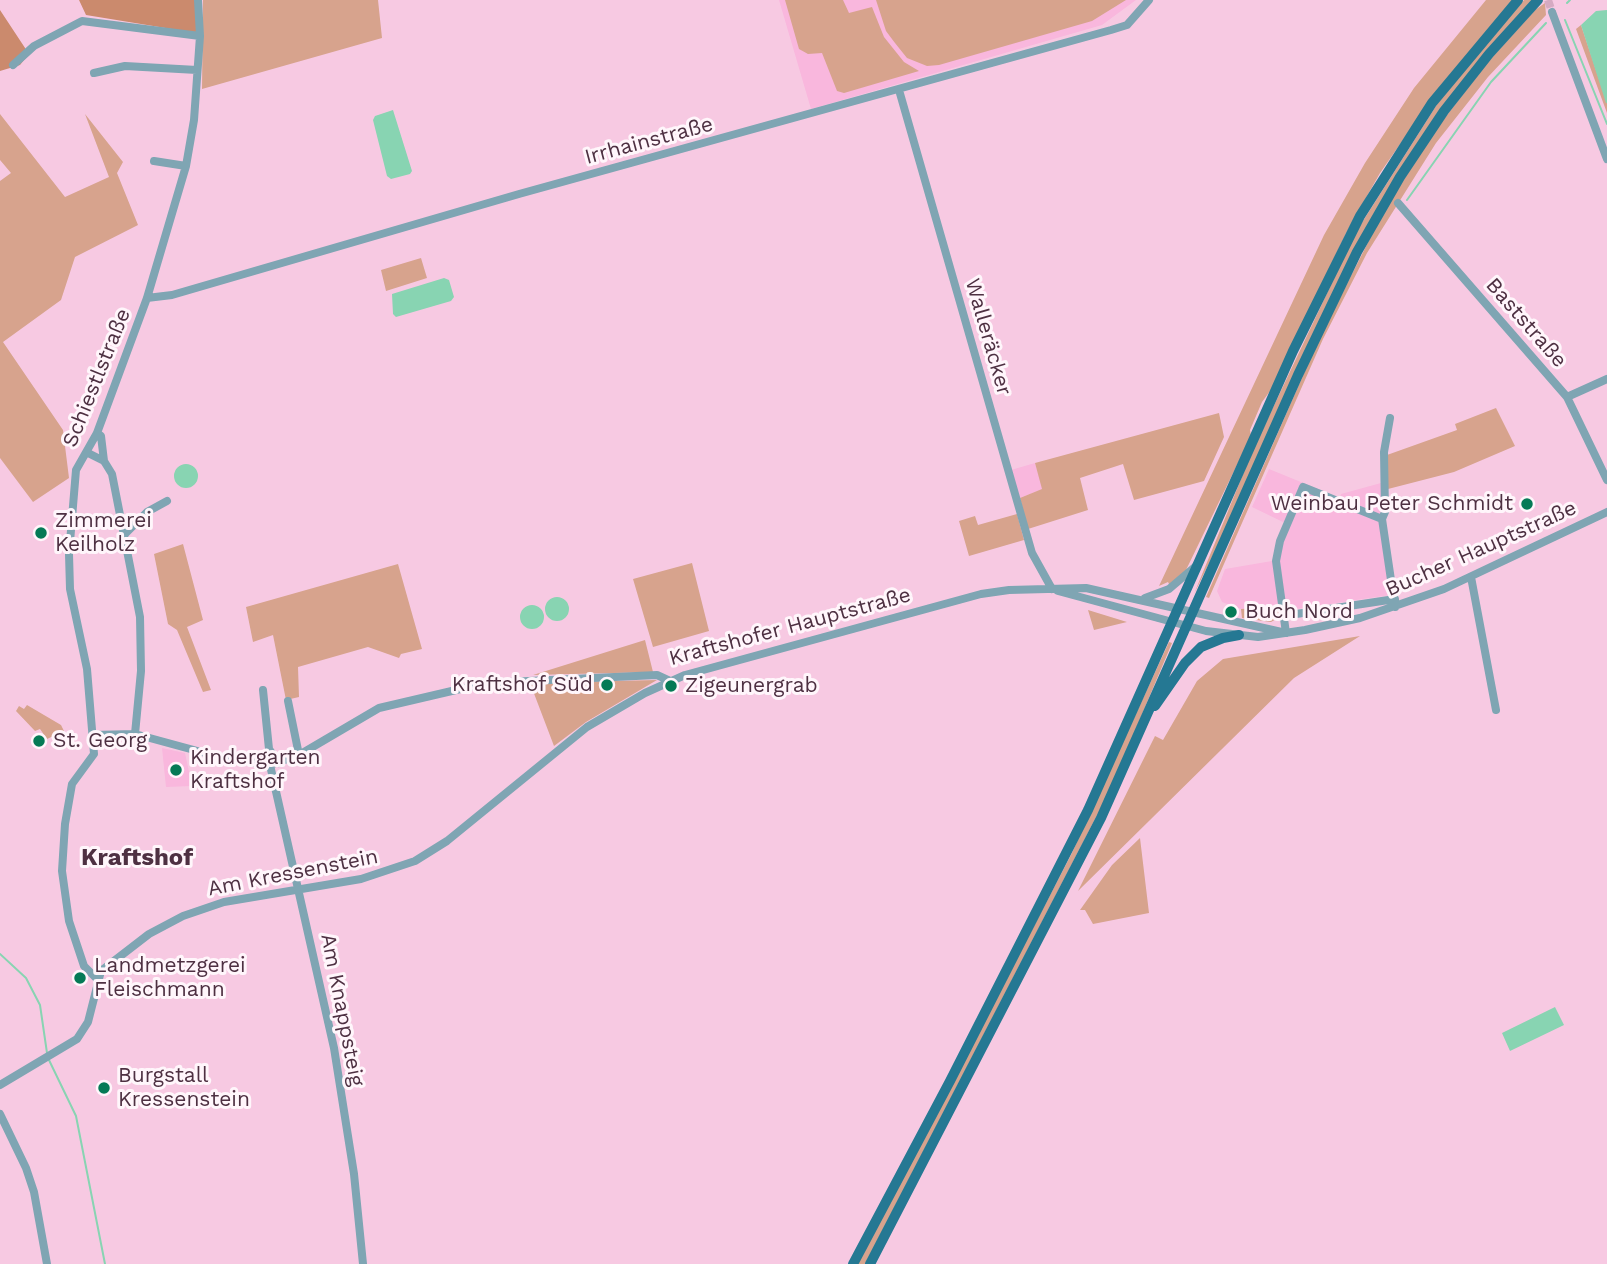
<!DOCTYPE html>
<meta charset="utf-8">
<style>
body{margin:0}
canvas{display:block;background:#f7c9e2}
</style>
<canvas width="1607" height="1264"></canvas>
<script>
const ctx = document.querySelector('canvas').getContext('2d');
ctx.lineJoin = 'round';
function fillPath(path, color) {
  ctx.fillStyle = color;
  ctx.fill(path, 'evenodd');
}
function toPath(rows) {
  const path = new Path2D();
  for (const r of rows) {
    if (r.length === 3) {
      path.moveTo(r[0] + r[2], r[1]);
      path.arc(r[0], r[1], r[2], 0, 2 * Math.PI);
      continue;
    }
    path.moveTo(r[0], r[1]);
    for (let i = 2; i < r.length; i += 2) path.lineTo(r[i], r[i + 1]);
  }
  return path;
}
function stroke(path, color, width, dash) {
  ctx.strokeStyle = color;
  ctx.lineWidth = width;
  ctx.lineCap = dash ? 'butt' : 'round';
  ctx.setLineDash(dash || []);
  ctx.stroke(path);
}
function drawText(font, color, halo, rows, align = 'center') {
  ctx.font = font + ' "Work Sans",sans-serif';
  ctx.lineWidth = 6;
  ctx.setLineDash([]);
  ctx.textBaseline = 'middle';
  ctx.strokeStyle = halo;
  ctx.fillStyle = color;
  for (const [text, x, y, turn = 0] of rows) {
    ctx.save();
    ctx.translate(x, y);
    ctx.rotate((+turn || 0) * Math.PI / 180);
    ctx.textAlign = isNaN(turn) ? turn : align;
    if (halo) ctx.strokeText(text, 0, 0);
    ctx.fillText(text, 0, 0);
    ctx.restore();
  }
}
fillPath(toPath([
 [779,0,1136,0,1102,25,811,109],
 [1035,463,1043,489,1020,498,1011,470],
 [1269,469,1340,498,1341,494,1381,483,1390,595,1289,610,1241,609,1222,602,1217,591,1225,569,1272,561,1285,523,1252,507],
 [162,748,185,753,192,786,166,787]
]), '#f9b7dd');
fillPath(toPath([
 [203,0,378,0,382,38,202,89],
 [785,0,843,0,849,13,872,7,884,37,904,62,919,71,844,93,837,91,822,53,808,54,799,49],
 [876,0,1126,0,1092,21,939,65,927,66,907,58,895,43,886,31],
 [1486,0,1513,0,1439,88,1380,173,1346,233,1273,387,1262,402,1250,430,1251,436,1186,570,1170,586,1168,582,1159,586,1324,235,1365,163,1414,88],
 [1524,0,1533,0,1401,168,1194,594,1253,450,1356,232,1443,95],
 [1545,3,1546,15,1488,77,1436,143,1367,253,1323,339,1209,598,1206,597,1319,339,1385,209,1434,132,1487,63,1535,10],
 [1581,25,1607,103,1607,113,1576,29],
 [85,114,123,162,117,173,138,225,75,257,61,300,3,342,63,430,69,478,33,502,0,458,0,181,11,173,0,160,0,114,65,197,109,177],
 [421,258,427,278,386,291,381,270],
 [1496,408,1515,446,1454,472,1388,489,1387,455,1457,430,1455,424],
 [1219,413,1224,437,1204,481,1134,500,1123,464,1080,478,1088,510,1028,529,1020,498,1042,489,1035,463],
 [1017,514,1024,540,969,556,959,521,975,516,978,525],
 [183,544,203,620,187,627,211,690,203,692,177,630,168,624,154,554],
 [692,563,709,631,653,647,633,579],
 [398,564,422,649,401,654,399,658,368,647,298,667,299,697,286,700,273,635,253,642,246,607],
 [1279,607,1278,618,1271,622,1242,618,1241,609],
 [1088,610,1127,622,1094,630],
 [1360,636,1294,678,1078,891,1155,736,1163,740,1197,681,1223,659],
 [645,640,653,672,533,675],
 [1169,642,1172,643,1110,790,865,1264,858,1264,1071,855],
 [657,680,586,722,554,746,530,683],
 [27,705,61,725,64,731,47,739,40,729,35,731,16,711,19,706,24,709],
 [1140,838,1149,913,1093,924,1085,910,1080,910,1112,865]
]), '#d7a38d');
fillPath(toPath([
 [79,0,196,0,196,33,86,15],
 [0,10,29,54,20,65,0,71]
]), '#cb8a6d');
fillPath(toPath([
 [1607,10,1607,103,1606,103,1581,25,1596,11],
 [393,110,412,171,410,174,391,179,387,176,373,120,375,116],
 [444,278,449,280,454,297,451,301,396,317,393,314,392,294],
 [186,476,12],
 [557,609,12],
 [532,617,12],
 [1555,1007,1564,1025,1510,1051,1502,1033]
]), '#88d4b2');
stroke(toPath([
 [1567,3,1570,0],
 [1565,20,1607,124],
 [1407,200,1491,82,1546,23],
 [0,954,26,978,40,1005,47,1053],
 [48,1058,76,1116,105,1264]
]), '#88d4b2', 2);
stroke(toPath([
 [1548,0,1552,12]
]), '#d5aac2', 8, [8, 4]);
stroke(toPath([
 [1552,12,1607,159],
 [13,65,34,46,82,21,200,36],
 [94,73,125,66,197,70],
 [899,90,1032,553,1052,589],
 [154,161,186,166],
 [1398,203,1567,397,1607,480],
 [147,298,172,295,519,194,1111,30,1127,25,1149,0],
 [1567,397,1607,379],
 [1390,418,1384,452,1385,512,1382,519,1395,607],
 [97,433,101,436,104,461],
 [88,453,104,461,112,474,140,617,141,671,135,734],
 [123,536,147,512,167,501],
 [1471,577,1496,710],
 [1058,591,1206,631,1258,637,1305,630,1360,618,1444,589,1607,512],
 [1145,598,1169,589,1196,566],
 [1283,616,1395,599],
 [1286,633,1276,561,1280,541,1303,487,1382,519],
 [263,690,269,749,279,763],
 [288,701,299,755],
 [92,735,135,734,216,756,270,765,299,755,379,708,486,683,657,675,670,681],
 [270,765,334,1048,354,1174,363,1264],
 [97,979,84,966,69,921,62,871,65,824,72,784,94,754,87,669,70,589,69,554,76,470,97,433,147,298,186,166,194,120,200,36,198,0],
 [0,1085,77,1039,88,1022,101,971,149,934,183,916,224,902,361,879,415,861,447,841,587,727,645,693,685,675,981,594,1009,590,1086,588,1286,633],
 [0,1114,26,1168,34,1192,47,1264]
]), '#7fa5b3', 8);
stroke(toPath([
 [1155,706,1185,663,1201,647,1223,638,1239,635],
 [853,1264,950,1081,1088,810,1293,351,1360,216,1432,103,1518,0],
 [870,1264,1101,818,1298,375,1357,252,1400,177,1444,111,1489,54,1538,0]
]), '#257893', 10);
for (const [x, y, r, color] of [
 [1527,504,7,"#057a56"],
 [41,533,7,"#057a56"],
 [1231,612,7,"#057a56"],
 [607,685,7,"#057a56"],
 [671,686,7,"#057a56"],
 [39,741,7,"#057a56"],
 [176,770,7,"#057a56"],
 [80,978,7,"#057a56"],
 [104,1088,7,"#057a56"]
]) {
  const dot = new Path2D();
  dot.arc(x, y, r, 0, 2 * Math.PI);
  ctx.fillStyle = color;
  ctx.fill(dot);
  stroke(dot, '#fff6fb', 2.5);
}
drawText('21px', '#4e3042', '#fff6fb', [
 ["Irrhainstraße",649,141,-15],
 ["Baststraße",1526,323,49],
 ["Walleräcker",988,337,74],
 ["Schiestlstraße",97,378,-68],
 ["Bucher Hauptstraße",1481,549,-24],
 ["Kraftshofer Hauptstraße",790,627,-15],
 ["Am Kressenstein",293,873,-11],
 ["Am Knappsteig",342,1010,79]
]);
drawText('21px', '#4e3042', '#fff6fb', [
 ["Weinbau Peter Schmidt",1513,504,"right"],
 ["Zimmerei",55,521],
 ["Keilholz",55,545],
 ["Buch Nord",1245,612],
 ["Kraftshof Süd",593,685,"right"],
 ["Zigeunergrab",685,686],
 ["St. Georg",53,741],
 ["Kindergarten",190,758],
 ["Kraftshof",190,782],
 ["Landmetzgerei",94,966],
 ["Fleischmann",94,990],
 ["Burgstall",118,1076],
 ["Kressenstein",118,1100]
], 'left');
drawText('bold 24px', '#4e3042', '#fff6fb', [
 ["Kraftshof",137,858]
]);
</script>
